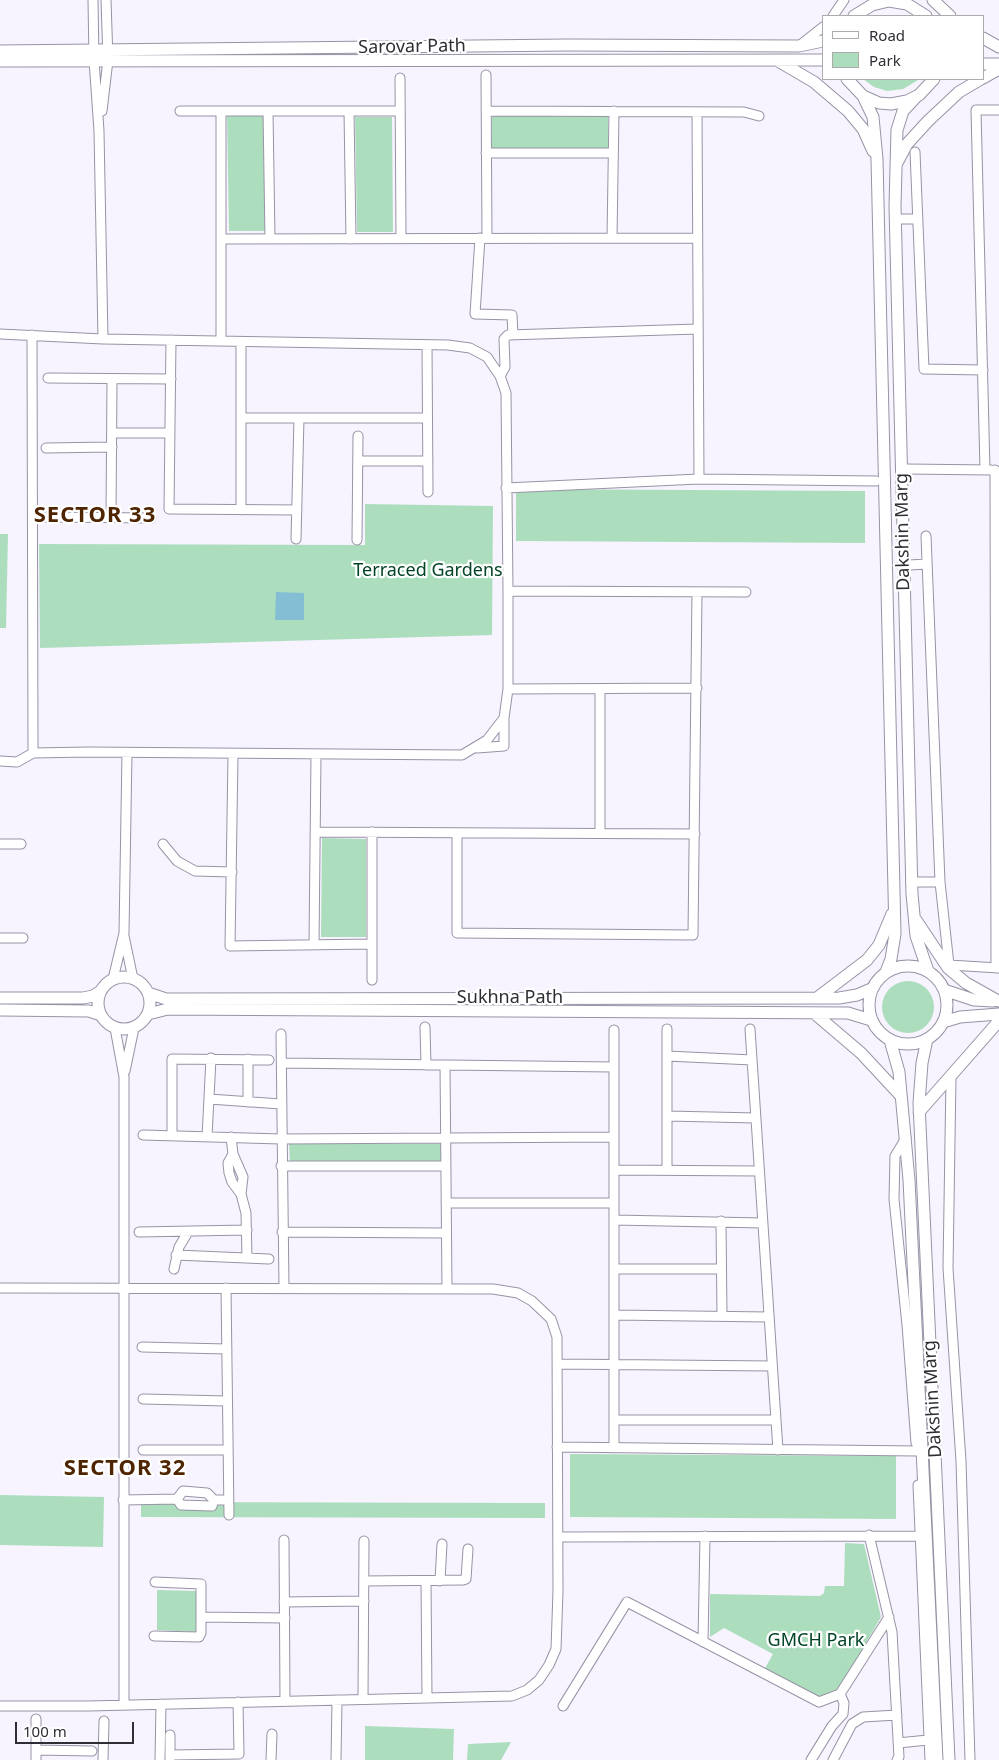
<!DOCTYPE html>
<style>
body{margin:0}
#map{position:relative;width:999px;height:1760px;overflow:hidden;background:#f7f3ff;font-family:"Noto Sans",sans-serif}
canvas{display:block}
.legend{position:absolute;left:822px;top:15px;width:162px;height:65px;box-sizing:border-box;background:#fff;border:1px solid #acabae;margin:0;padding:6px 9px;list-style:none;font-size:15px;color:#302e35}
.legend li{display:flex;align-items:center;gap:10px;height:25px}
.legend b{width:25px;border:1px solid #acabae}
.scale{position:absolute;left:15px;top:1722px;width:119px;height:22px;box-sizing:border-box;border:2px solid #302e35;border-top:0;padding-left:6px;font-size:15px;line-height:18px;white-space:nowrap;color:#302e35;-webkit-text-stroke:4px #fff;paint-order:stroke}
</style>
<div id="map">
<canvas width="999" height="1760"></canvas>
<ul class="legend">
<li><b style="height:6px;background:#fff"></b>Road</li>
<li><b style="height:14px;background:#acdebe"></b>Park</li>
</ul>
<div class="scale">100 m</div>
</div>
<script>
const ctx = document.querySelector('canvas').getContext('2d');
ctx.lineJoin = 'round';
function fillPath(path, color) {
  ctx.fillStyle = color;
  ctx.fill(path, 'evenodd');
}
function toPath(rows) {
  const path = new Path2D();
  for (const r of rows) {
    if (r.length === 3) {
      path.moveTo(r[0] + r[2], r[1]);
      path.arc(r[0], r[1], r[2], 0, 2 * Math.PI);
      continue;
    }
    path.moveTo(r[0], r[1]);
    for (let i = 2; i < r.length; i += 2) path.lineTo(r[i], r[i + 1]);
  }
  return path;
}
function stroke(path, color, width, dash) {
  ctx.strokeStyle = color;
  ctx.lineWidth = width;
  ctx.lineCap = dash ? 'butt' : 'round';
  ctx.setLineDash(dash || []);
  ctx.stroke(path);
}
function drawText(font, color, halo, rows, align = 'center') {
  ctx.font = font + ' "Noto Sans",sans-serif';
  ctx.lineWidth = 4.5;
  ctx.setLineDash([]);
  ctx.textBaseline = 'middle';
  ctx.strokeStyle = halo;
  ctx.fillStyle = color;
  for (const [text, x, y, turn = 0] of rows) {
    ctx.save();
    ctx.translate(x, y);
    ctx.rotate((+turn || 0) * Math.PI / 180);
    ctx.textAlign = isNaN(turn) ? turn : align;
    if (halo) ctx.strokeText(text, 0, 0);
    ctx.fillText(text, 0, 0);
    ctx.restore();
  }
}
fillPath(toPath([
 [863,79,920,79,903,89,887,91,874,87],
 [492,115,608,115,608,149,492,149],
 [227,116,263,116,265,231,229,231],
 [355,117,392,117,393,232,357,232],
 [516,489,865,491,865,543,516,541],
 [365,504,493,506,492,635,40,648,39,544,365,545],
 [0,534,8,534,6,628,0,628],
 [322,838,366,839,366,937,321,937],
 [908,1007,26],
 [289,1144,441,1144,441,1162,290,1163],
 [570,1454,896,1456,896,1519,570,1517],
 [0,1495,104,1497,103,1547,0,1545],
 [141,1502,545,1503,545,1518,141,1517],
 [845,1543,864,1544,881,1617,838,1691,819,1699,764,1670,773,1654,724,1628,710,1637,710,1594,820,1596,824,1593,825,1586,844,1586],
 [157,1590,196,1591,196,1632,157,1630],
 [365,1726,454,1729,453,1760,365,1760],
 [511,1742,501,1760,467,1760,468,1744]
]), '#acdebe');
fillPath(toPath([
 [276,592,304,593,304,620,275,620]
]), '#83bed5');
const minor = toPath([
 [93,0,94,60,99,131,103,339],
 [833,16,844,0],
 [799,46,823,27],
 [486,75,487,238],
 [400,78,401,238],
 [102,111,108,60,106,0],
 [180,111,400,111],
 [268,111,270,239],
 [349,111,351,239],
 [486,111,744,112,759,116],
 [697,112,699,479],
 [915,152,924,369,983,370],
 [486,153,613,153],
 [895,219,918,219],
 [480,238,475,314,512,315,513,335],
 [612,238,614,111],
 [222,239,697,238],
 [0,334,103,339,448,345,470,348,487,357,500,376,506,393,508,591,508,689,504,718,487,740,462,755,88,752,33,753,17,762,0,761],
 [32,335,33,753],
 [171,340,169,509,297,510],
 [221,341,221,111],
 [427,345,428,492],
 [500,376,505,367,504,339,508,335,697,329],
 [48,378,171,379],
 [241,418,427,418],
 [112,433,170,433],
 [46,448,112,447],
 [358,461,428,461],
 [906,469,991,470],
 [985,470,976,110,999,110],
 [995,470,996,968],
 [506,488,699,479,876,481],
 [241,510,241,342],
 [45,517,151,518],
 [111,518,112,379],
 [926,536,940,882,949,965,999,968],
 [296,539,299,418],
 [357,540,358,436],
 [909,565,927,564],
 [508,591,746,592],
 [508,689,697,688],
 [600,689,600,833],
 [477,748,504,746,504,718],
 [233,755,230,946,372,944],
 [316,832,695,834],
 [372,832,372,980],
 [457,833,457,933,693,935,697,592],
 [0,844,21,844],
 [163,844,177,861,195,871,232,872],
 [911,882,940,882],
 [124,936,133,979],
 [0,938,23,938],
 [314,944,316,755],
 [113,979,124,933,127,753],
 [425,1027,426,1065],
 [115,1028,124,1077,124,1705],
 [667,1029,667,1170],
 [750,1029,778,1450],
 [281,1034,284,1288],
 [667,1056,752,1060],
 [282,1063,613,1067],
 [445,1065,447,1289],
 [125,1071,134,1028],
 [951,1077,948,1268,961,1461,970,1760],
 [209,1099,281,1104],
 [248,1102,248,1059],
 [668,1116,756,1118],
 [143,1135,281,1139,613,1137],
 [172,1136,172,1059,269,1060],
 [207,1137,211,1058],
 [231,1137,233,1154,243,1177,241,1194],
 [906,1138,895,1156,894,1199,907,1325,916,1443],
 [233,1154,228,1163,229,1173,232,1182,241,1194,246,1213,247,1258],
 [281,1166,444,1166],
 [614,1170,759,1171],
 [446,1203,613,1203],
 [614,1220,763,1223],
 [721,1221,722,1316],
 [139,1232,247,1230],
 [282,1232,446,1233],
 [176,1255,269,1259],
 [174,1269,179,1247,188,1232],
 [614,1269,721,1269],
 [0,1288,493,1289,518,1293,532,1301,551,1319,557,1337,558,1591,556,1649,549,1665,539,1680,527,1690,512,1696,88,1706,0,1706],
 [226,1288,229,1515],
 [614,1315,769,1317],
 [142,1347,227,1349],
 [557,1364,772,1366],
 [143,1399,227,1401],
 [614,1420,775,1420],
 [557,1447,917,1451],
 [614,1448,614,1030],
 [143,1450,227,1450],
 [918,1485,930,1760],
 [177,1499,181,1505,212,1506,214,1500],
 [123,1500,177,1499,183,1491,207,1493,214,1500,228,1500],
 [869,1535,892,1632,899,1757,897,1760],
 [558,1537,920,1536],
 [284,1540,285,1701],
 [364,1581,463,1580,466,1579,468,1549],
 [426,1581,427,1698],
 [440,1581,442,1544],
 [284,1602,364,1601],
 [201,1617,285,1618],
 [154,1636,199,1637,201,1633,201,1584,155,1582],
 [703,1642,705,1536],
 [363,1699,364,1541],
 [563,1706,627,1602,819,1702,840,1694,889,1617],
 [170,1735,170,1760],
 [898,1743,928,1740],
 [36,1750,92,1751],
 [170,1755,239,1754,238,1702],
 [36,1760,36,1719],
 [103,1760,104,1721],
 [160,1760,161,1704],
 [271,1760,272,1734],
 [336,1760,337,1700],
 [811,1760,832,1726,843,1714,844,1703,840,1694],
 [833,1760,852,1724,863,1717,897,1715]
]);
const major = toPath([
 [933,0,950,16],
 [854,16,872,5,889,1,907,4,926,16],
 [983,38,999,47],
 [0,51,568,45,799,46,823,41],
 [0,61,823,60],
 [778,61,814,82,848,111,863,129,873,151],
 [983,64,999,64],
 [983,78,999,69],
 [847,79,863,96,879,103,891,104,907,101,919,95,934,79],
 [863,96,873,117,877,159,895,934,891,959,886,972],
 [917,96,903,111,897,130,895,206,912,894,916,936,928,971],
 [897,163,907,144,928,121,959,92,981,79],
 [916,920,948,968,966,983,998,1001],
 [908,1005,39],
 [124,1003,26],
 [944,990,974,1000,993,1001],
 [148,993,166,999,839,998,857,995,871,989],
 [0,998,83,998,93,996,101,991],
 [817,998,867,960,879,945,892,914],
 [0,1010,89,1011,101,1015],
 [814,1013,861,1053,901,1096],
 [148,1014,168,1009,848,1013,871,1020],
 [943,1022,960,1017,999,1014],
 [927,1039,922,1063,919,1103,949,1760],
 [890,1040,899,1072,909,1180,937,1760],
 [919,1112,999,1021]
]);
stroke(minor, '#9893a5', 11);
stroke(major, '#9893a5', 13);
stroke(minor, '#fff', 9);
stroke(major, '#fff', 11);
drawText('18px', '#302e35', '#fff', [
 ["Sarovar Path",412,47,-1],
 ["Dakshin Marg",903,532,-91],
 ["Sukhna Path",510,998],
 ["Dakshin Marg",933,1399,-93]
]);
drawText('18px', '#034426', '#fff', [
 ["Terraced Gardens",428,571],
 ["GMCH Park",816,1641]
]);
ctx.letterSpacing = '1px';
drawText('bold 22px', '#4f2400', '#fff', [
 ["SECTOR 33",95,516],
 ["SECTOR 32",125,1469]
]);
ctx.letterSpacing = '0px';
</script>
